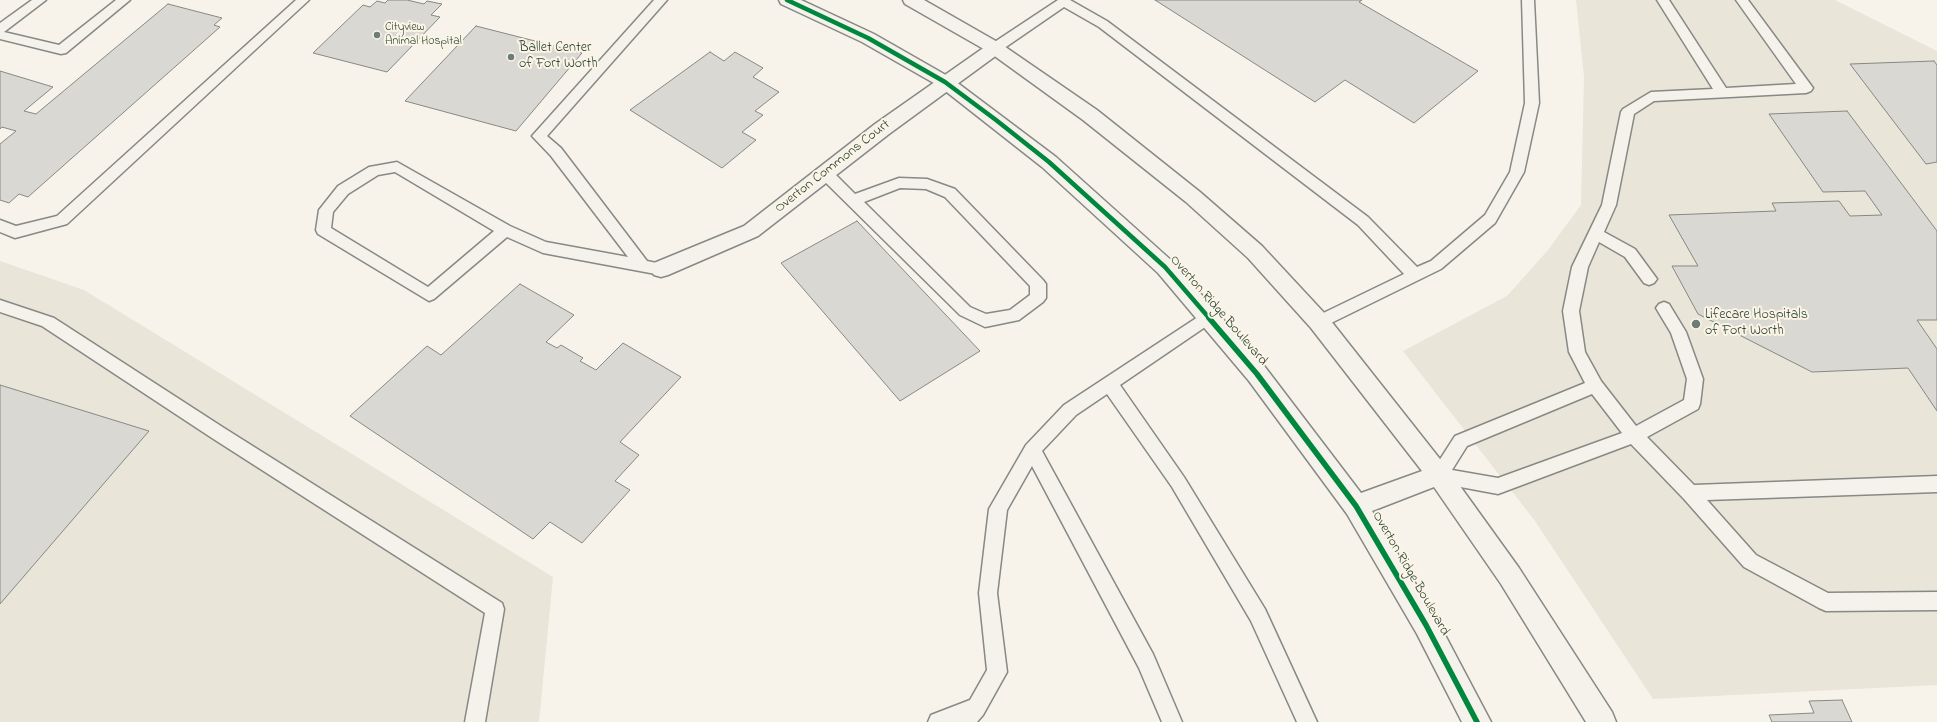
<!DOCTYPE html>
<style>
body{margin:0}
canvas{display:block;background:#f7f3ea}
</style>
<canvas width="1937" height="722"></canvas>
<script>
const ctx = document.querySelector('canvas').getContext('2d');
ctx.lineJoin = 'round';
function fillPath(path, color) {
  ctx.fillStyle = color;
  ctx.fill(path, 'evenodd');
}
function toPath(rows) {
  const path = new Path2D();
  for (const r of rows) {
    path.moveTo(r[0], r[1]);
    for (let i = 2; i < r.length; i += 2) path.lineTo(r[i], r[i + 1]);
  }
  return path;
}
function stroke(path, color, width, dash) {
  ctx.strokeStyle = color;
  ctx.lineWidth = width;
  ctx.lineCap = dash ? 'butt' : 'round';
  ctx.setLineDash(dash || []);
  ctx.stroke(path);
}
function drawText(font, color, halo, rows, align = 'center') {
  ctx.font = font + ' "Indie Flower",sans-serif';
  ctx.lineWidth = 4;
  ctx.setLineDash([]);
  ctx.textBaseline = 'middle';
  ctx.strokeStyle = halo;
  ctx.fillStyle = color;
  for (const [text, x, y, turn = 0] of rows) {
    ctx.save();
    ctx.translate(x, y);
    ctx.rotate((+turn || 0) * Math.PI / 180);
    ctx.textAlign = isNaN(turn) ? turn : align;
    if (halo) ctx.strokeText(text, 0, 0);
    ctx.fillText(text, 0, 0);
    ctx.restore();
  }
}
fillPath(toPath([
 [1576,0,1835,0,1937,51,1937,685,1653,699,1535,521,1403,351,1507,296,1548,250,1581,205,1584,77],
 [0,261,84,290,553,577,539,722,0,722]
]), '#e9e5d9');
const building = toPath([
 [388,0,407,0,424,4,427,1,442,4,431,15,440,17,387,72,313,53,363,5,370,7,377,1,385,3,388,0],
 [1155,0,1362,0,1359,2,1478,71,1414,123,1345,80,1315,102,1155,0],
 [168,4,222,18,214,25,220,27,28,197,19,194,9,203,0,200,0,144,16,131,2,127,0,129,0,71,53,87,24,111,36,114,168,4],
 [476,26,582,53,516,131,405,101,476,26],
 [710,52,724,61,735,52,763,68,753,77,779,92,755,111,763,115,742,132,756,140,722,168,630,110,710,52],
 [1934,61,1937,65,1937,162,1926,164,1850,64,1934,61],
 [1847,111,1937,231,1937,320,1917,320,1937,349,1937,411,1908,368,1812,372,1698,314,1672,266,1698,266,1669,215,1776,211,1772,203,1839,201,1850,216,1882,215,1865,191,1823,192,1769,114,1847,111],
 [857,221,980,351,900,401,781,263,857,221],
 [520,284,574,315,546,342,557,348,561,345,583,358,580,361,596,370,623,343,681,377,620,442,639,455,615,481,630,490,582,543,550,522,533,539,350,416,427,346,441,355,520,284],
 [0,385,149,431,0,604,0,385],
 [1842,700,1852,722,1772,722,1769,715,1814,713,1809,701,1842,700]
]);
fillPath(building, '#dad8d2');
stroke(building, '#868984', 1);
const lane = toPath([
 [32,0,46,0,4,32,59,45,116,0,130,0,66,53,61,54,0,39,0,23,32,0],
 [296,0,309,0,67,224,15,238,0,232,0,220,16,226,57,216,296,0],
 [654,0,667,0,547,136,561,148,647,261,666,265,669,269,666,273,661,275,543,253,507,237,434,299,429,301,318,234,316,230,319,210,338,186,369,167,397,162,510,226,546,242,628,257,551,156,532,136,654,0],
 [395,172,494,231,428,287,331,228,333,212,348,194,378,175,395,172],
 [1058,0,1070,0,1107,21,1368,217,1417,267,1431,261,1485,215,1510,172,1525,103,1522,0,1534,0,1539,103,1524,172,1495,223,1441,269,1325,326,1319,328,1313,326,1311,322,1313,318,1404,274,1358,225,1099,27,1064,7,1000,51,990,51,989,48,990,45,1058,0],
 [1657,0,1669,0,1726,88,1796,84,1736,0,1748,0,1813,88,1811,91,1806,93,1654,101,1634,114,1616,205,1604,232,1635,249,1657,279,1654,283,1649,285,1644,283,1625,257,1599,242,1588,267,1579,311,1585,352,1601,381,1636,426,1684,400,1687,379,1671,333,1656,308,1659,304,1664,302,1669,304,1686,332,1703,379,1700,404,1698,409,1647,437,1694,485,1937,476,1937,492,1707,500,1756,555,1828,593,1937,592,1937,610,1826,611,1819,608,1744,567,1684,499,1631,444,1498,494,1439,483,1433,480,1430,475,1455,436,1585,383,1569,352,1563,311,1572,267,1602,205,1621,112,1623,109,1651,92,1713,89,1657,0],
 [1592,394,1622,433,1498,478,1452,470,1467,446,1592,394],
 [825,168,830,169,855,194,899,178,927,179,955,189,1043,280,1046,284,1046,298,1043,302,1019,320,985,327,960,315,820,177,818,173,820,169,825,168],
 [900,188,926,189,945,197,1030,286,1030,295,1010,310,986,314,970,307,864,202,900,188],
 [0,300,54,318,224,428,502,603,504,609,485,722,465,722,485,613,212,438,42,326,0,312,0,300],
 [1209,311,1214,313,1217,317,1214,321,1120,385,1184,477,1265,609,1317,722,1297,722,1251,621,1172,487,1107,394,1076,415,1042,451,1153,654,1182,722,1162,722,1139,668,1032,466,1007,510,997,593,1007,672,983,715,977,722,928,722,931,715,970,700,987,670,979,593,989,509,1026,445,1064,405,1204,313,1209,311]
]);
const street = toPath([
 [995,42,1001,44,1004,48,1001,52,889,134,758,236,668,275,661,277,654,275,651,269,654,263,744,226,875,124,989,44,995,42]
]);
const secondary = toPath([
 [779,0,801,0,874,34,951,78,1056,157,1172,261,1265,367,1361,493,1422,471,1311,328,1248,258,1186,202,1083,120,989,52,905,4,903,0,924,0,1001,44,1097,110,1200,192,1262,246,1327,316,1447,468,1519,568,1612,712,1616,722,1586,722,1501,584,1434,487,1372,511,1435,616,1491,722,1462,722,1417,634,1347,514,1249,381,1158,273,1042,167,939,86,862,42,781,4,779,0]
]);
stroke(lane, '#868984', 3);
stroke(street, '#868984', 3);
stroke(secondary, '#868984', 3);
fillPath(lane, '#f5f2ec');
fillPath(street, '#f5f2ec');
fillPath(secondary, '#f5f2ec');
stroke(toPath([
 [787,0,868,38,945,82,996,120,1049,162,1165,267,1210,319]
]), '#00873e', 4.5);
stroke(toPath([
 [1209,318,1257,374,1356,506,1426,625,1477,722]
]), '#00873e', 5.5);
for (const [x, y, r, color] of [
 [377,35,4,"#6b7d74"],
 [511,57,4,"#6b7d74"],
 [1696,324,5,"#6b7d74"]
]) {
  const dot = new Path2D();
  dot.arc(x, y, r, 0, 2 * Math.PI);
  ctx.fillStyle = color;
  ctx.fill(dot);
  stroke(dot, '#fcf5e5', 1.5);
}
drawText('12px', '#1f3d34', '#fcf5e5', [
 ["Cityview",385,28],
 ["Animal Hospital",385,42]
], 'left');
drawText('14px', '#1f3d34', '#fcf5e5', [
 ["Ballet Center",519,49],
 ["of Fort Worth",519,65],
 ["Lifecare Hospitals",1705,316],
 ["of Fort Worth",1705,332]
], 'left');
drawText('14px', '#1f3d34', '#fcf5e5', [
 ["Overton Commons Court",833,167,-38],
 ["Overton Ridge Boulevard",1218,311,49],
 ["Overton Ridge Boulevard",1410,574,60]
]);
</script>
